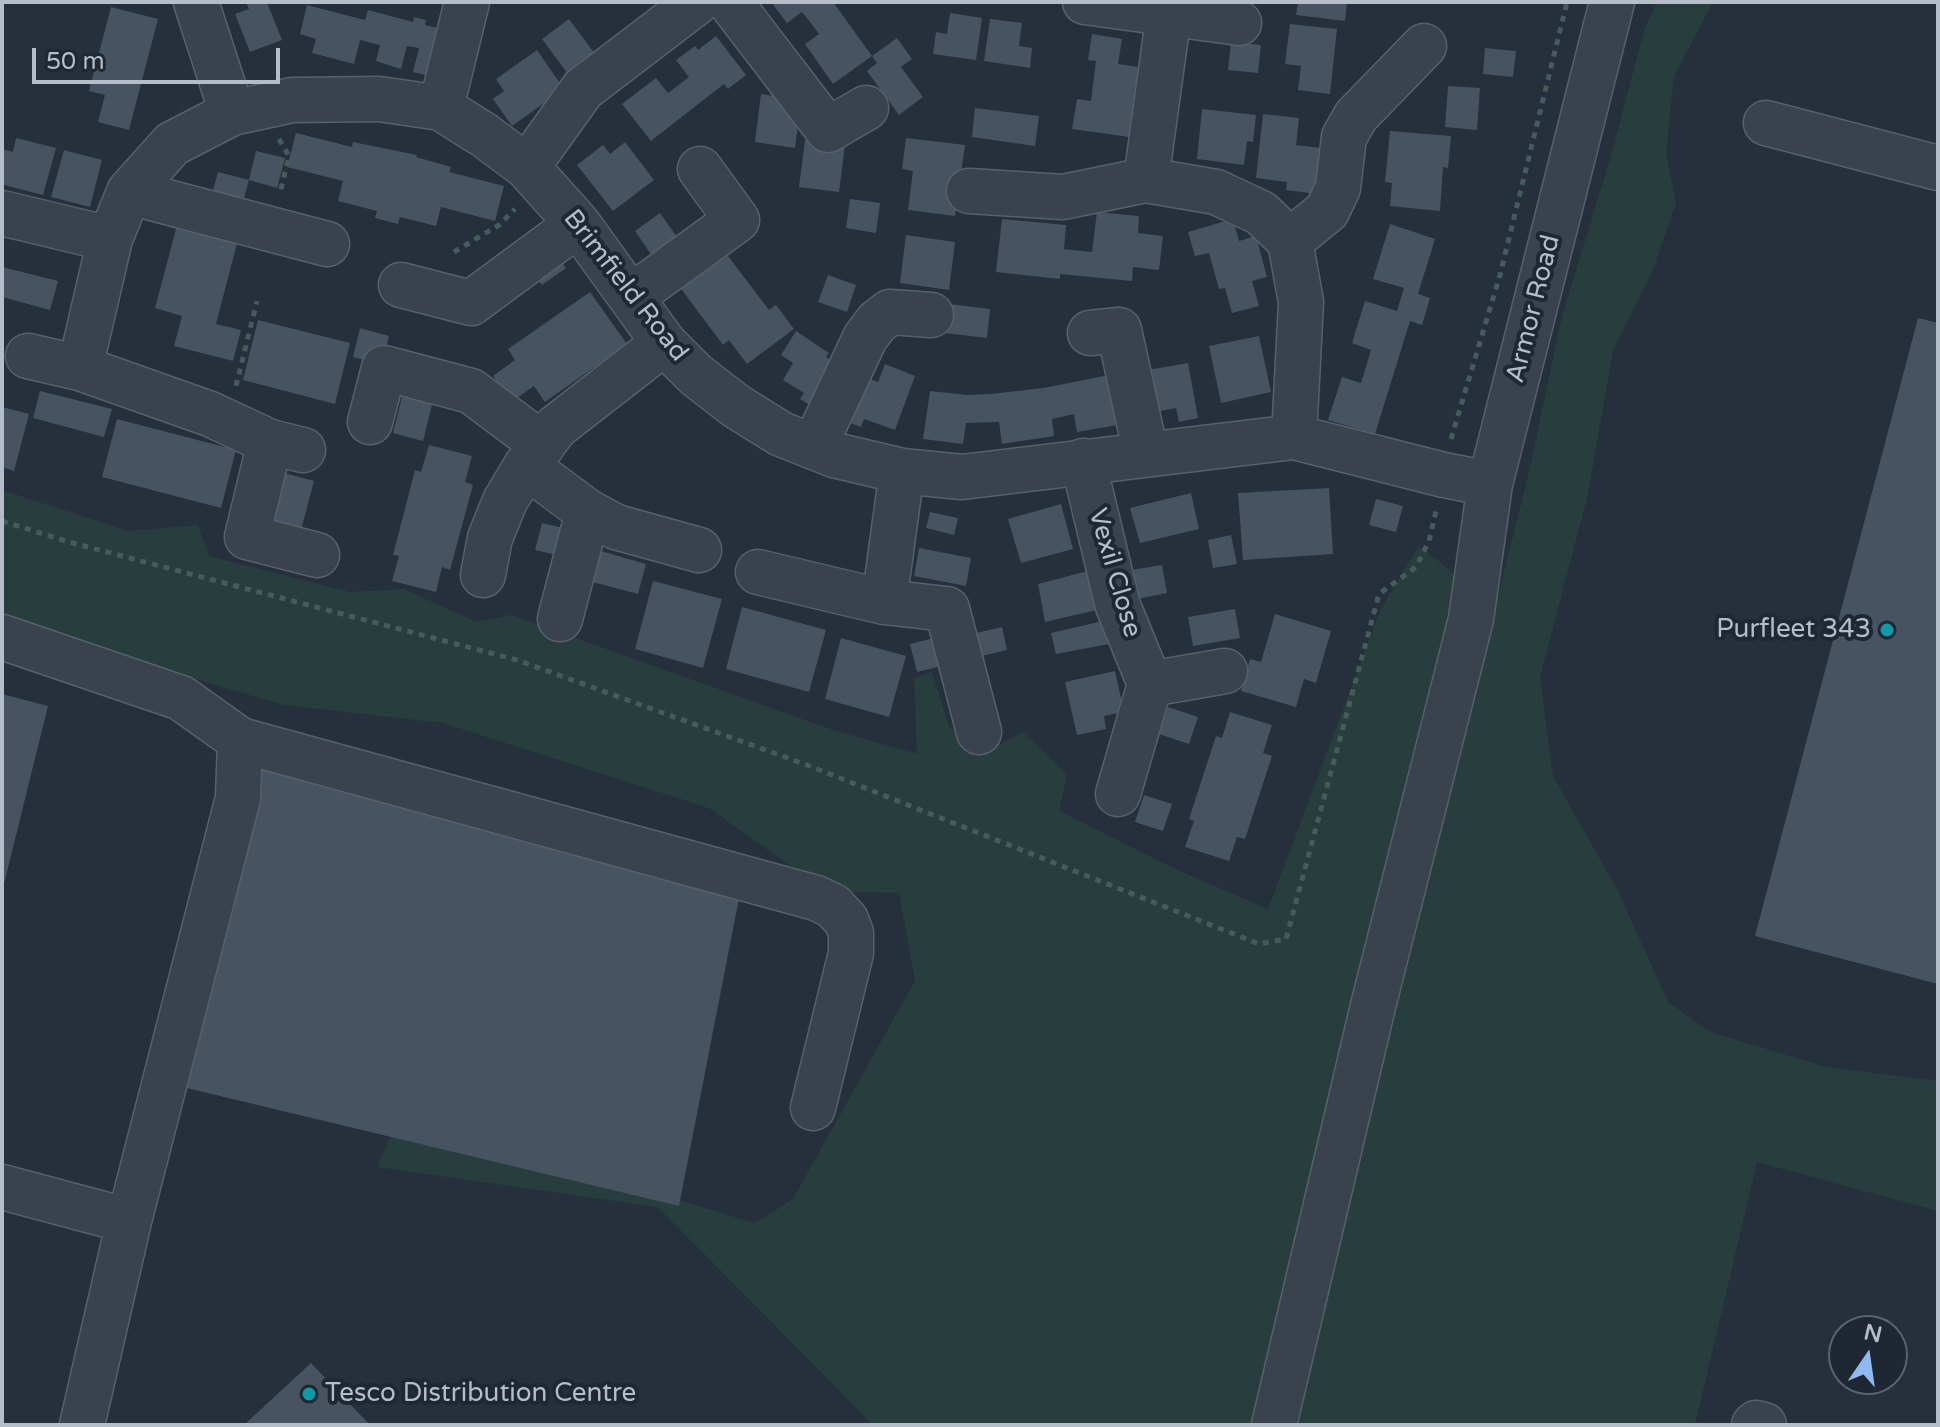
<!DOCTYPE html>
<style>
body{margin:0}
#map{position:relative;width:1940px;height:1427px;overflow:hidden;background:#25303c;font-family:"Varela Round",sans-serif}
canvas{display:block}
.frame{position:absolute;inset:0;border:4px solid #b5bdc8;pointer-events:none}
.north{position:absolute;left:1828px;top:1315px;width:80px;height:80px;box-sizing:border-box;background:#1e2732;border:2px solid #5a636e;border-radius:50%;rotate:13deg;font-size:22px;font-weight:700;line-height:32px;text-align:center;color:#b5bdc8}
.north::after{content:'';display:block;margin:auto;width:28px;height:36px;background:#90b9f2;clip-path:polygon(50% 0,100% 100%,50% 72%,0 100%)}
.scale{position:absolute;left:32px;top:48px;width:248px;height:36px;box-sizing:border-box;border:4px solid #b5bdc8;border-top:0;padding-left:10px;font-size:24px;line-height:28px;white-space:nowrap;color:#b5bdc8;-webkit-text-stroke:6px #1e2732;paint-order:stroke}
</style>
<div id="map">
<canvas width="1940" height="1427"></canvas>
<div class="frame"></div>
<div class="north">N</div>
<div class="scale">50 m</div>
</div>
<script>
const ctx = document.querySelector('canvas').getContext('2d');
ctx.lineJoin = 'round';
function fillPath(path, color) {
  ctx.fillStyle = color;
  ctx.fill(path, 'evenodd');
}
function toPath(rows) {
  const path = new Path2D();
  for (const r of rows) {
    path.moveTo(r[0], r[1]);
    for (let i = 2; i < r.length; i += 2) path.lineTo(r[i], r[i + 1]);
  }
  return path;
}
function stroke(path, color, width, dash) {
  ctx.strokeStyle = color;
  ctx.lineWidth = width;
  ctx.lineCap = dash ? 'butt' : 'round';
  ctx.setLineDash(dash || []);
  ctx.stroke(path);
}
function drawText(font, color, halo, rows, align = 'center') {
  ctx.font = font + ' "Varela Round",sans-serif';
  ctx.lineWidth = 8;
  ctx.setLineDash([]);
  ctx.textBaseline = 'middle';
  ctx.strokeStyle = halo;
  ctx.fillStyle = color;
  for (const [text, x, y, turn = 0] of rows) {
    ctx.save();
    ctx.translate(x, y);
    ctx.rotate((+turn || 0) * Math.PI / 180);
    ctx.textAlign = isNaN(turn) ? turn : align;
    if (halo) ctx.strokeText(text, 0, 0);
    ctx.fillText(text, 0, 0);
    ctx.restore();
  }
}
fillPath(toPath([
 [1657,2,1713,2,1674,76,1666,153,1676,203,1653,270,1613,350,1588,494,1540,677,1553,776,1618,891,1668,1002,1710,1032,1826,1067,1938,1081,1938,1211,1757,1162,1695,1425,873,1425,658,1207,377,1167,399,1116,755,1223,793,1199,915,981,899,893,826,891,709,808,443,723,283,705,2,621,2,490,128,531,198,525,209,556,350,592,404,589,476,622,511,615,833,730,917,754,914,678,932,672,949,727,997,746,1023,732,1067,774,1059,811,1182,872,1268,909,1381,609,1419,546,1456,575,1426,740,1479,671,1528,477,1562,316,1611,156,1644,31]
]), '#283e3e');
fillPath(toPath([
 [246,2,267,2,282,40,250,52,235,14,249,9],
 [771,2,833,2,872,56,833,84,805,44,819,34,811,23,802,12,787,23],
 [1298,2,1347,2,1345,21,1296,15],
 [307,5,365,20,368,10,413,22,414,17,426,20,425,25,450,31,438,78,413,72,419,48,407,46,401,69,376,61,380,45,360,40,354,64,312,53,316,39,300,34],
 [111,7,158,19,129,130,98,122,105,95,89,91],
 [950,13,982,18,976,60,933,54,936,32,947,34],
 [569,19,595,54,568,74,542,39],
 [990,19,1022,23,1019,46,1032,48,1030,68,984,61],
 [1290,24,1337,29,1330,94,1298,90,1301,66,1285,64],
 [1092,34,1122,39,1118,64,1145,68,1130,137,1072,129,1077,99,1091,101,1096,61,1088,60],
 [716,36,746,75,728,89,724,84,651,141,622,104,656,78,668,93,689,77,676,60,695,46,698,50],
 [897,38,912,59,901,67,923,97,899,115,867,71,877,63,872,56],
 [1231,42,1261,45,1258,73,1228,70],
 [1485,48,1516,51,1513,77,1483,74],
 [537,50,564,89,512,126,493,99,504,91,496,79],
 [1448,86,1480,88,1477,130,1445,127],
 [761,94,801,100,795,148,755,142],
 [975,108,1039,116,1035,146,972,137],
 [1202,109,1256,115,1253,142,1247,141,1244,165,1197,159],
 [1263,114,1299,118,1296,145,1330,149,1325,195,1286,190,1287,182,1256,178],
 [1390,131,1451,136,1448,168,1443,167,1440,211,1390,206,1392,183,1385,182],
 [296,133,352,147,353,142,417,155,416,157,451,167,449,172,504,186,495,221,441,207,436,226,400,217,398,224,375,218,377,211,338,201,343,181,287,167],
 [16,138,56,148,43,195,4,185,2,149,13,152],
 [906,138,965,145,955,216,908,210,913,171,902,169],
 [805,140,845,145,839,192,799,187],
 [625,142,654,180,613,211,577,165,603,145,610,154],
 [64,150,102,160,90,207,51,197],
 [256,151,285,158,277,188,249,180,241,210,210,202,218,172,249,180],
 [850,199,880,203,876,233,846,228],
 [1097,212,1139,216,1138,233,1163,236,1159,270,1133,267,1132,281,1060,274,1060,279,996,272,1002,219,1066,225,1064,249,1092,252],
 [660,213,685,248,659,266,635,231],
 [179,218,241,228,216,324,241,330,233,361,174,346,182,316,155,308],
 [1233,219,1239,241,1256,236,1267,277,1252,281,1259,306,1232,313,1225,288,1219,289,1209,253,1195,256,1188,232],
 [1390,224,1435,239,1418,294,1430,298,1422,325,1410,321,1375,434,1328,420,1342,377,1361,383,1371,350,1352,343,1365,301,1397,311,1404,288,1373,279],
 [906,235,955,242,949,290,900,283],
 [722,248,769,310,776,305,794,329,747,364,729,340,723,345,676,282],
 [555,254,566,268,542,285,532,271],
 [2,267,58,281,50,310,2,297],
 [828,275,856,285,847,312,818,302],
 [590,292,627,344,545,402,534,386,511,402,493,376,515,360,508,349],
 [949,304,990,309,987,338,945,333],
 [1918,318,1938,323,1938,984,1755,936],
 [258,320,350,343,335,404,243,380],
 [360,328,389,336,382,365,353,357],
 [796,331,829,353,826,357,843,368,816,409,800,399,804,393,783,380,793,363,781,355],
 [1259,336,1271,392,1221,403,1209,346],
 [1188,363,1198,418,1179,422,1176,408,1150,413,1142,371],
 [885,364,915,376,895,430,864,419,861,427,842,420,859,375,878,382],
 [1120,373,1118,425,1077,432,1074,414,1052,419,1054,436,1002,444,999,422,966,423,963,444,923,439,930,391,967,395,991,394,1043,388],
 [40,391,112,409,104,437,33,418],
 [403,393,433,401,423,441,393,433],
 [2,407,29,414,14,471,2,467],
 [117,419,236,450,221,508,102,477],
 [429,445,472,456,465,482,473,485,450,570,442,567,436,592,392,581,399,556,393,555,415,470,421,472],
 [284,473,314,481,300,534,270,526],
 [1329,488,1333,554,1243,560,1238,493],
 [1191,493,1199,529,1140,543,1130,508],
 [1376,499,1403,506,1396,532,1369,525],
 [1061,504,1073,549,1021,563,1008,519],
 [930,512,958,518,954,535,926,528],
 [542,523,572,530,566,557,535,550],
 [1231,535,1237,564,1213,568,1208,540],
 [919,548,971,558,966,586,914,576],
 [594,549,646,564,638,594,585,580],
 [1162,565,1167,593,1137,599,1132,570],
 [1088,571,1097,610,1045,622,1038,584],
 [653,581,722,599,703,668,635,649],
 [742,607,826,630,809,692,726,669],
 [1235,609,1240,638,1193,646,1188,617],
 [1275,614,1331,631,1316,683,1304,679,1296,707,1241,691,1250,659,1261,662],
 [1103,621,1109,644,1056,654,1051,633],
 [1002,627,1007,650,977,657,972,634],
 [938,637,946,665,917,672,910,644],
 [841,638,906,656,889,717,825,699],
 [1115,671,1124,712,1104,716,1106,729,1077,735,1065,682],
 [2,694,48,706,3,888,2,888],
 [1168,707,1198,717,1189,744,1159,734],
 [1230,712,1272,725,1263,753,1272,756,1245,839,1237,837,1229,861,1185,847,1194,821,1189,819,1216,736,1222,738],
 [249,757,740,893,679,1206,170,1084],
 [1144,795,1172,804,1163,831,1135,822],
 [311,1363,370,1425,244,1425]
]), '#475360');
const minor = toPath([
 [196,2,232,113],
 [730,2,828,130,866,108],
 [1085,2,1239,23],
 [441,108,467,2],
 [1766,123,1938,168],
 [527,167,583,89,697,2],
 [1146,180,1169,13],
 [969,191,1063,197,1146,180,1216,192,1261,213,1290,241,1301,302,1294,437],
 [129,192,327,244],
 [2,213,110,239],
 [1290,241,1327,211,1338,188,1344,137,1356,116,1424,46],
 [401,285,471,303,578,224],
 [631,297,737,220,700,169],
 [1090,333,1119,330,1146,454],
 [28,356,80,368],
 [370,422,384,368,471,391,543,445],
 [270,442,247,537,317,555],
 [814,447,865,338,877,322,890,312,931,315],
 [303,450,270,442,210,414,80,368,110,239,129,192,172,144,232,113,260,107,292,100,379,99,441,108,484,135,527,167,578,224,664,343,696,375,736,406,781,434,834,455,902,471,962,477,1294,437,1444,475,1490,484],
 [1083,461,1118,606,1150,684,1118,794],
 [526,466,588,512,616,527,699,550],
 [758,572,884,602,947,609,979,732],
 [483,575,490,538,505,501,526,466,556,427,664,343],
 [884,602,902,471],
 [560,619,588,512],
 [2,637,181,698,240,740,238,798,129,1221,2,1187],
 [1150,684,1225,671],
 [240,740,816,898,833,906,846,920,851,933,851,953,813,1108],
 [82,1425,129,1221],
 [1274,1425,1373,1006,1471,619,1490,484,1612,2],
 [1754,1425,1756,1423,1764,1425]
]);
stroke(minor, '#57606b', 47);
stroke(toPath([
 [279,139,289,156,280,193],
 [454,252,499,225,515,209],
 [236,386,257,301],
 [1451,439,1500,275,1567,2],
 [2,521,69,542,517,660,807,765,1259,944,1286,939,1379,594,1416,567,1429,541,1436,511]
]), '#475b5d', 5, [6, 6]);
stroke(minor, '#39424d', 44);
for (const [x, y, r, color] of [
 [1887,630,8,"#0f9aa8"],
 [309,1394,8,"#0f9aa8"]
]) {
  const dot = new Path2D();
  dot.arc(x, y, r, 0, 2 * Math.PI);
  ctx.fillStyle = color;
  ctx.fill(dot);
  stroke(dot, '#1e2732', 3);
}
drawText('26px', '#b5bdc8', '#1e2732', [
 ["Brimfield Road",625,286,52],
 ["Armor Road",1534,309,-76],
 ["Vexil Close",1114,573,74]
]);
drawText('26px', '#b5bdc8', '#1e2732', [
 ["Purfleet 343",1871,630],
 ["Tesco Distribution Centre",325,1394,"left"]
], 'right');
</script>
